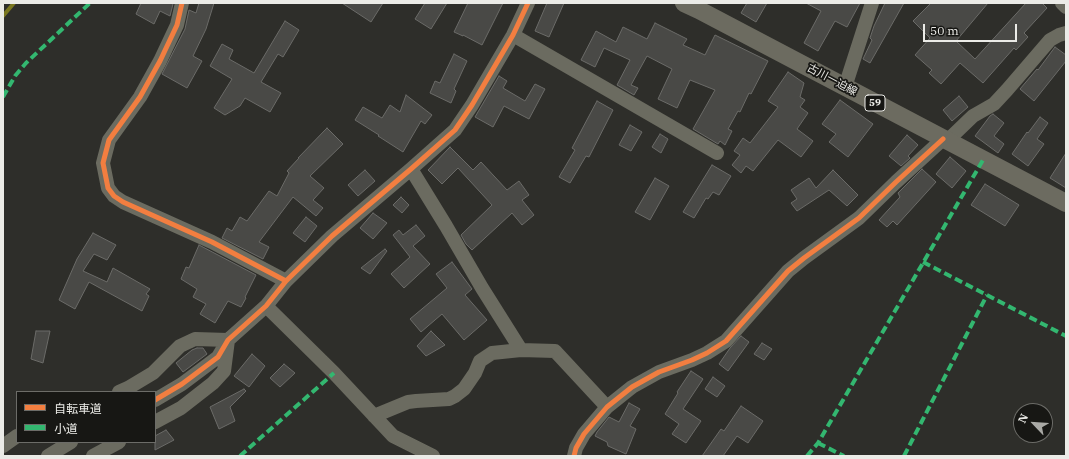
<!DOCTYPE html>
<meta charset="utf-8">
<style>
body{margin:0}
#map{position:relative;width:1069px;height:459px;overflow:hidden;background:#2e2e2a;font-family:"IBM Plex Serif","Noto Sans JP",serif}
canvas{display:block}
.frame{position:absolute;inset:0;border:4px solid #ebebe7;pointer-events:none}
.legend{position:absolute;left:16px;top:391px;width:140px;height:52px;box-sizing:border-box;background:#171714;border:1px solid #6c6c68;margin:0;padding:5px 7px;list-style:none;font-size:12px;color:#ebebe7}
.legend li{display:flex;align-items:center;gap:8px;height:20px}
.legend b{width:20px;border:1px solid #6c6c68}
.north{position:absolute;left:1013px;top:403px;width:40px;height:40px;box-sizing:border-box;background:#171714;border:1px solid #6c6c68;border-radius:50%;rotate:295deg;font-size:11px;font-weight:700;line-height:16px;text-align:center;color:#ebebe7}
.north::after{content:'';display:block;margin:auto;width:14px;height:18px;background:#a9a9a5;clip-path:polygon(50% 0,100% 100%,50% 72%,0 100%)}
.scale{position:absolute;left:923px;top:24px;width:94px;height:18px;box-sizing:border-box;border:2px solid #ebebe7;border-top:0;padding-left:5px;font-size:12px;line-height:14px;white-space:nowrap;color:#ebebe7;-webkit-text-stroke:3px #171714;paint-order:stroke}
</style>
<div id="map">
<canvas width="1069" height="459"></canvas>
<div class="frame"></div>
<ul class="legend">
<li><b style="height:5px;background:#f27e40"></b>自転車道</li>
<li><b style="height:5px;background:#33b770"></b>小道</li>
</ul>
<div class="north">N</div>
<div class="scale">50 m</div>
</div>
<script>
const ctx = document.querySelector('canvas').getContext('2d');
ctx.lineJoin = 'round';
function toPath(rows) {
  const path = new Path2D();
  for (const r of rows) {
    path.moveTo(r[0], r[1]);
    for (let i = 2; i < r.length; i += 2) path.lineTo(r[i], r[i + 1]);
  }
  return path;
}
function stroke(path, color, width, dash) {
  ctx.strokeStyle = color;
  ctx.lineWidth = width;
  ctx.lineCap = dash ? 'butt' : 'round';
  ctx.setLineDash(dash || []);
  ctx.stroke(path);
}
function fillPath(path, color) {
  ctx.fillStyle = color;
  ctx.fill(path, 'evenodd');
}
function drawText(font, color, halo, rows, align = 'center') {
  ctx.font = font + ' "IBM Plex Serif","Noto Sans JP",serif';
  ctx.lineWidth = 3.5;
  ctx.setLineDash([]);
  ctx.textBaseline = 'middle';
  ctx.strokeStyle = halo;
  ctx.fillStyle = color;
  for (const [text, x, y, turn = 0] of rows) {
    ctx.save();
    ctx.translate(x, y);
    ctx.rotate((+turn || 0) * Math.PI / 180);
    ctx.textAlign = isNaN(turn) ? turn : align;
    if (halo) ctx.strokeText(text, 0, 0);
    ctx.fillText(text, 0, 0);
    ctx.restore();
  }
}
stroke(toPath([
 [3,16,14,3]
]), '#7a771f', 4);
const building = toPath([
 [141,3,170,3,173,4,170,16,160,11,154,24,136,14,141,3],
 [199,3,214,3,206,29,193,56,202,61,187,88,162,74,185,29,189,10,196,13,199,3],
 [342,3,383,3,371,22,342,3],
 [425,3,447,3,431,29,415,19,425,3],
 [468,3,503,3,482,45,463,35,463,36,454,32,468,3],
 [547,3,564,3,549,37,535,31,547,3],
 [747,3,767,3,756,22,741,13,747,3],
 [806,3,860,3,847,27,835,21,818,51,804,43,821,11,806,3],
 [885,3,904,3,870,63,863,59,872,40,870,38,874,26,885,3],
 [931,3,988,3,956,41,975,59,1026,3,1042,3,1047,8,1024,33,1028,37,1016,50,1014,48,983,83,960,63,941,84,929,73,932,70,915,55,930,38,913,21,931,3],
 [285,21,299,30,283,57,278,54,261,82,281,93,270,112,245,98,240,106,225,115,214,108,232,79,210,66,222,44,233,50,229,59,254,73,285,21],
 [655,23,687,39,683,45,705,55,715,35,768,61,751,94,749,93,740,112,738,111,728,129,732,131,725,145,720,141,718,144,693,129,715,90,690,80,677,108,658,99,672,69,647,56,631,85,638,88,634,95,617,85,630,60,604,48,595,67,581,60,596,31,616,42,623,27,647,39,655,23],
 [1055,47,1066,55,1066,61,1034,101,1020,89,1037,69,1038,70,1055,47],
 [454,54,467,61,454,89,456,91,451,103,430,93,435,81,440,83,454,54],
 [788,72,804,83,800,97,805,100,800,107,808,113,797,129,813,141,801,157,778,140,753,171,746,166,741,173,732,165,740,155,734,151,743,138,750,143,778,107,768,101,788,72],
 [499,76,507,81,503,88,525,101,535,84,545,89,529,119,504,106,493,127,475,117,499,76],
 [406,95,432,115,425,124,421,121,403,152,378,136,379,135,355,120,363,107,382,118,390,105,400,112,406,95],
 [959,96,968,107,952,121,943,110,959,96],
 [840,100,873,124,848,157,829,142,836,134,822,124,840,100],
 [597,101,613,110,589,157,586,156,570,183,559,177,575,150,572,148,597,101],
 [993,114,1004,123,994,136,1004,144,998,153,975,136,990,116,993,114],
 [1040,117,1048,123,1037,139,1044,144,1028,166,1012,154,1027,132,1028,133,1040,117],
 [630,125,642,132,631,151,619,145,630,125],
 [327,128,343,144,310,176,324,188,313,200,323,208,316,216,293,197,259,242,269,247,263,259,222,238,227,228,232,231,240,217,247,221,269,191,277,196,289,173,287,171,299,158,298,158,327,128],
 [660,134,668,139,661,153,652,147,660,134],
 [907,135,918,145,908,156,910,158,901,166,889,156,907,135],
 [450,147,473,170,481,162,507,190,519,181,529,195,522,200,534,215,522,225,512,213,472,250,466,244,461,235,492,205,458,168,442,184,428,170,450,147],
 [1066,153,1066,188,1050,178,1066,153],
 [950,157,966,171,952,188,936,174,950,157],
 [712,165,731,176,719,195,713,192,708,199,706,198,694,218,683,212,712,165],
 [922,169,936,182,897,225,893,221,887,227,879,220,900,197,898,193,922,169],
 [365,170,375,181,358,196,348,185,365,170],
 [833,170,858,195,847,206,829,190,797,211,791,203,797,199,791,190,809,178,816,188,833,170],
 [655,178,669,186,650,220,635,212,655,178],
 [985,184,1019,205,1005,226,971,205,985,184],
 [401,197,409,205,402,213,393,205,401,197],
 [373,213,387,223,373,239,360,228,373,213],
 [306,217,317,226,305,242,293,233,306,217],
 [416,225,425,236,413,246,430,264,404,288,391,274,410,257,393,235,399,230,403,235,416,225],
 [93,233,116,245,107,260,94,254,83,271,107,282,113,268,150,289,146,294,149,296,142,311,89,282,75,309,59,300,77,259,93,233],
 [199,245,256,275,245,297,246,298,241,307,228,301,215,323,200,314,206,304,193,297,197,289,181,279,186,267,189,268,199,245],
 [385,249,387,251,370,274,361,268,385,249],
 [452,262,472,289,465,295,487,320,464,340,442,314,421,332,410,319,447,288,436,274,452,262],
 [36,331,50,331,43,363,31,359,36,331],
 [431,331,445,345,426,356,417,346,431,331],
 [741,336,749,342,728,371,719,364,730,348,741,336],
 [762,343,772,349,764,360,754,354,762,343],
 [197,348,203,348,207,354,183,372,176,363,192,350,197,348],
 [252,354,265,366,249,387,234,376,252,354],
 [284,364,295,373,280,387,270,378,284,364],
 [691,371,703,379,683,409,701,421,686,443,672,434,679,424,665,414,678,393,677,392,691,371],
 [713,377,725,386,717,397,705,389,713,377],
 [244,389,246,391,230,407,235,421,219,429,210,407,244,389],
 [629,403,640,409,630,426,636,429,626,454,608,446,607,442,595,436,597,432,609,417,619,422,629,403],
 [741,406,763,421,748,443,737,436,723,456,702,456,721,429,724,431,741,406],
 [166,430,174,440,155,450,155,436,166,430]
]);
fillPath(building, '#494946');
stroke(building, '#6b6b68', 1);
stroke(toPath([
 [182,3,177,25,160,61,140,97,109,140,103,163,108,188,114,196,123,202,212,242,286,281],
 [1062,3,1066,7],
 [513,35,717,153],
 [845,87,872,3],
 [947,141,973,116,994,104,1007,90,1050,40,1059,35,1066,33],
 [411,169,446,226,482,288,521,350],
 [266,306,334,373,393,436,433,456],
 [119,392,128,388,153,373,180,346,195,339,228,340,224,371,213,383,181,408,155,422],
 [155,400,182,384,218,357,228,340,266,306,286,281,332,236,411,169,455,130,472,105,513,35,528,3],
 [374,416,408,402,416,401,449,399,455,396,464,389,475,373,480,361,492,353,521,350,555,351,607,407],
 [3,446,17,436],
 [48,456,71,442],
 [93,456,119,442],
 [574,456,576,448,584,434,607,407,632,387,659,372,692,360,707,353,726,341,788,271,804,258,859,218,896,182,943,139]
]), '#6b6b60', 14);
stroke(toPath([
 [684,3,699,10,1066,203]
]), '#6c6b60', 18);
stroke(toPath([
 [3,97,15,76,26,63,90,3],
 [923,262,1066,336],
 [818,443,844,456],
 [240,456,334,373],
 [807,456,818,443,983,160],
 [904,456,987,295]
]), '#33b770', 4, [8, 4]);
stroke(toPath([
 [182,3,177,25,160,61,140,97,109,140,103,163,108,188,114,196,123,202,212,242,286,281],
 [155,400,182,384,218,357,228,340,266,306,286,281,332,236,411,169,455,130,472,105,513,35,528,3],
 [574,456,576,448,584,434,607,407,632,387,659,372,692,360,707,353,726,341,788,271,804,258,859,218,896,182,943,139]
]), '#f27e40', 5);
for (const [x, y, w] of [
 [875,103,20]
]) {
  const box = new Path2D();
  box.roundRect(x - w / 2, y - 8, w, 16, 3);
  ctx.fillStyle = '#171714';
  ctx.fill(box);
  stroke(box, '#ebebe7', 1);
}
drawText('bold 10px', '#ebebe7', null, [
 ["59",875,103]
]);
drawText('11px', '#ebebe7', '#171714', [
 ["古川一迫線",832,80,28]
]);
</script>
